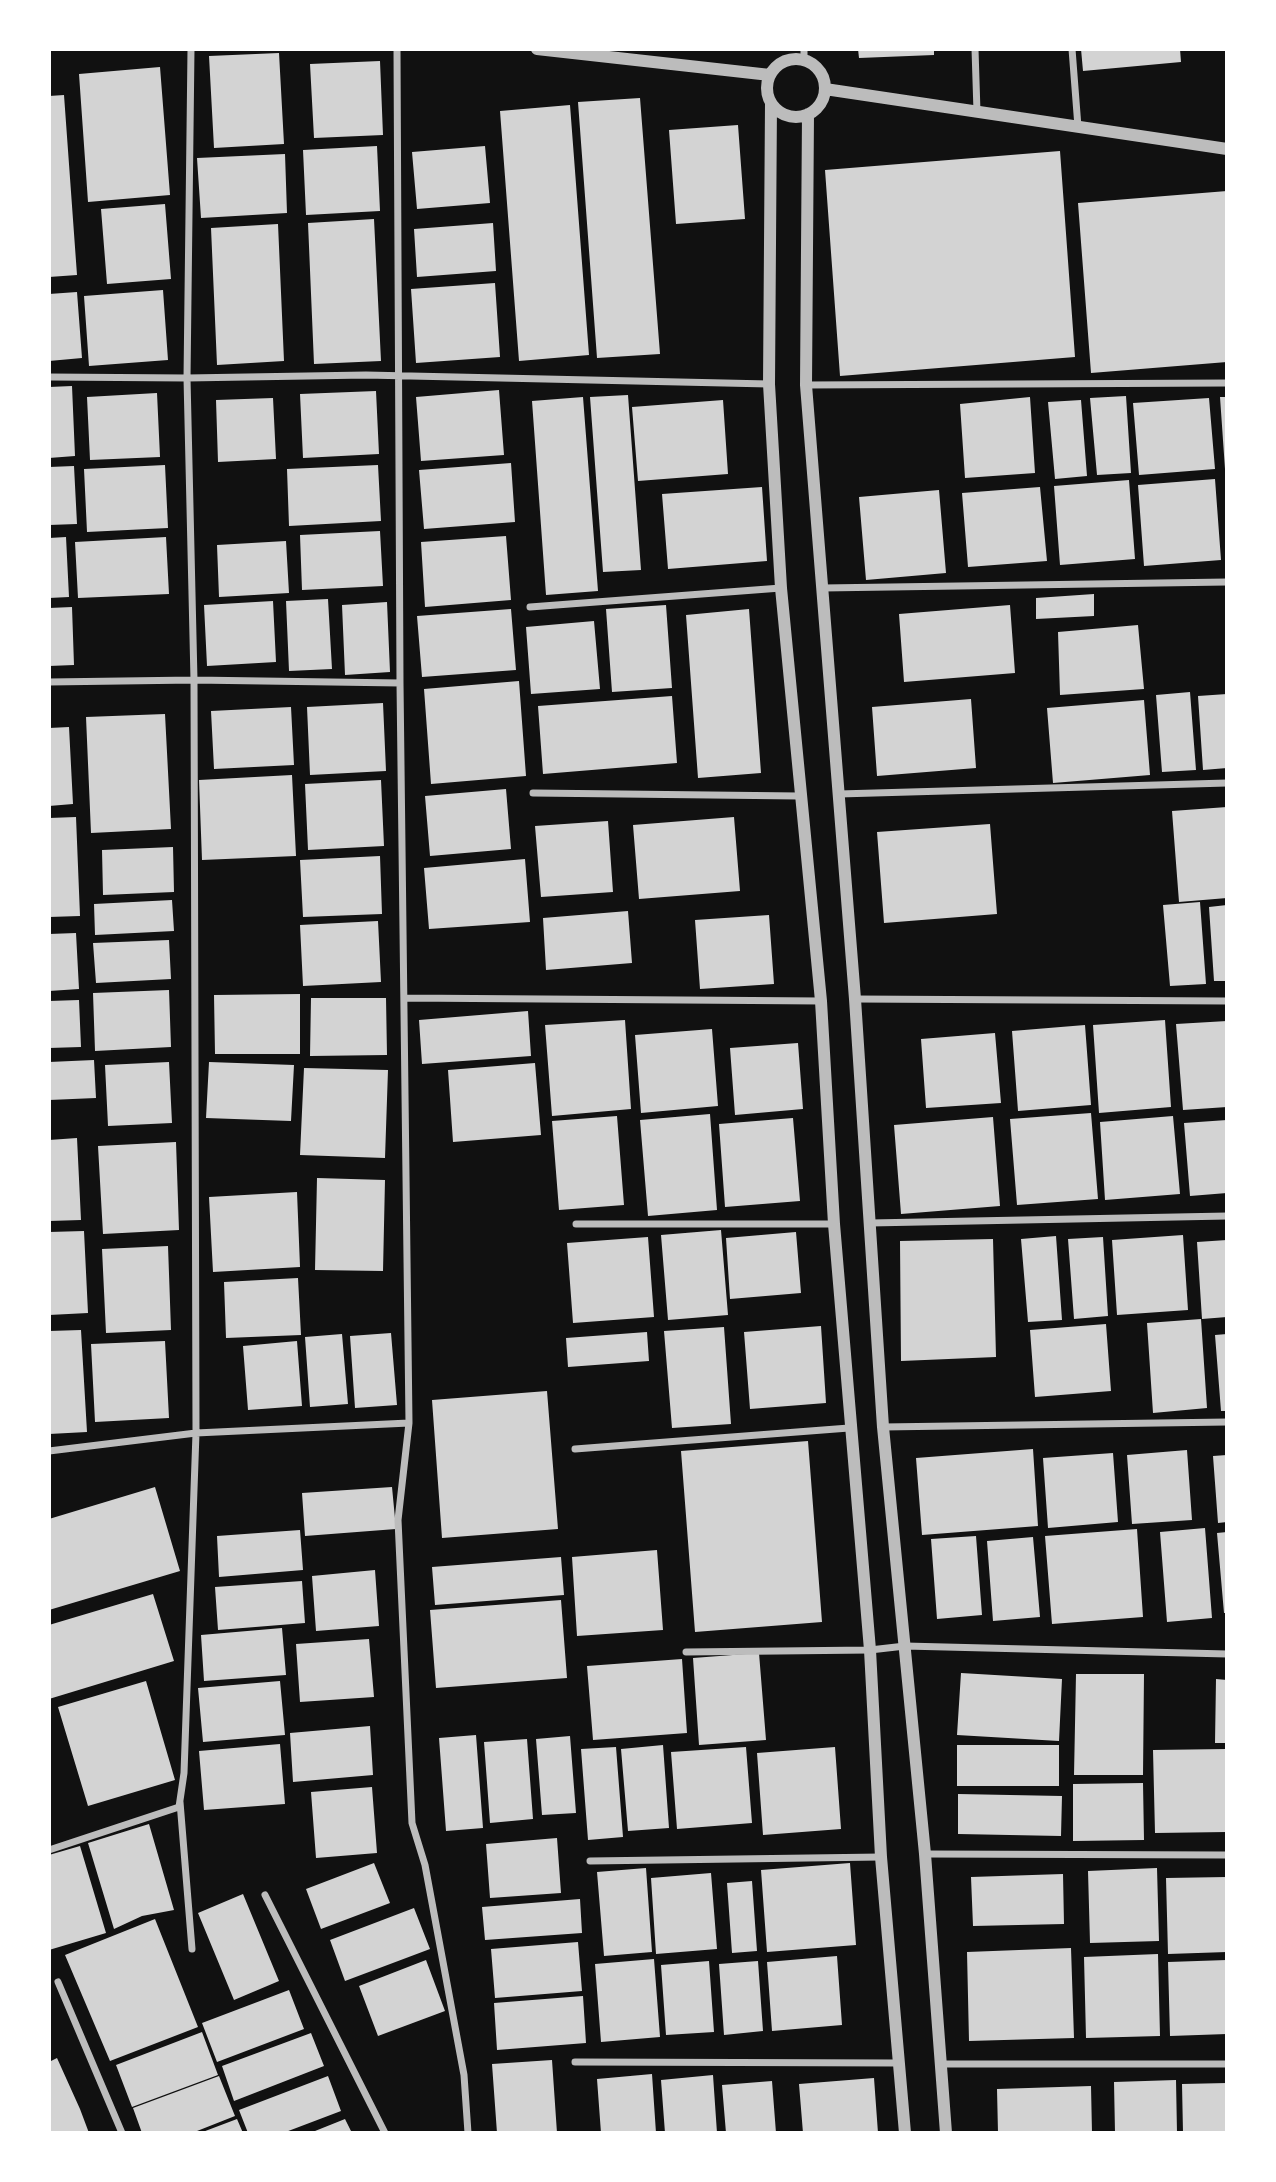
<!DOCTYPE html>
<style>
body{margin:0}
#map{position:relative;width:1276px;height:2182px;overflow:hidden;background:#111;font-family:Poppins,sans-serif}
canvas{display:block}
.frame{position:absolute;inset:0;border:51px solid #fff;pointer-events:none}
</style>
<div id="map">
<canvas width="1276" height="2182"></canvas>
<div class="frame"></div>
</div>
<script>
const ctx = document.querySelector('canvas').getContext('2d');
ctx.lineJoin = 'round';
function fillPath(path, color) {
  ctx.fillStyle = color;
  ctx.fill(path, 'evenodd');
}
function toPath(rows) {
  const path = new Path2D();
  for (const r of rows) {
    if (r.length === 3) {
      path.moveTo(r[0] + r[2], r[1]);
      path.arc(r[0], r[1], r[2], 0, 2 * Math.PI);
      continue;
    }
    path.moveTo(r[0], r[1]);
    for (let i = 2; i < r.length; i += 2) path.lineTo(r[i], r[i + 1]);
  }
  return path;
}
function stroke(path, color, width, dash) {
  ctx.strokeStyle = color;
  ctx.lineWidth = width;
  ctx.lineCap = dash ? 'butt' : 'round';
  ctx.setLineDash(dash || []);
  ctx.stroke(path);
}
fillPath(toPath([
 [858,49,934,49,934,55,859,58],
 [1081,49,1180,49,1181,62,1083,71],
 [279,53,284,144,214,148,209,56],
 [380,61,383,135,314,138,310,64],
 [160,67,170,195,88,202,79,74],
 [64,95,77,275,49,277,49,96],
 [640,98,660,354,597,358,578,102],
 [570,105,589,355,519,361,500,111],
 [738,125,745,219,676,224,669,130],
 [377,146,380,211,306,215,303,150],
 [485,146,490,203,417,209,412,152],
 [1060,151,1075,357,840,376,825,170],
 [285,154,287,213,201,218,197,158],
 [1227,191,1227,362,1091,373,1078,203],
 [165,204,171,279,107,284,101,209],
 [374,219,381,361,314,364,308,223],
 [493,223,496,271,417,277,414,229],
 [278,224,284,361,217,365,211,228],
 [495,283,500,357,416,363,411,289],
 [163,290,168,360,89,366,84,296],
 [77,292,82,358,49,361,49,294],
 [72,386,75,456,49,458,49,387],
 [499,390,504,455,421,461,416,397],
 [376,391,379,454,303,458,300,394],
 [157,393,160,457,90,460,87,397],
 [628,395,641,570,603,572,590,397],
 [1126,396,1131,473,1097,475,1090,398],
 [583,397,598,591,546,595,532,401],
 [1030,397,1035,473,965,478,960,404],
 [1220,397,1227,397,1227,469,1225,469],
 [273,398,276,459,218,462,216,400],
 [1209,398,1215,469,1139,475,1133,403],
 [723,400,728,474,638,481,632,407],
 [1081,400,1087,476,1055,479,1048,402],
 [511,463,515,522,424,529,419,470],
 [165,465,168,528,87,532,84,469],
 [378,465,381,521,289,526,287,469],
 [74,466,77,524,49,525,49,467],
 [1215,479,1221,560,1144,566,1138,485],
 [1129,480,1135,559,1060,565,1054,486],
 [762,487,767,561,668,569,662,494],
 [1040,487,1047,561,968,567,962,493],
 [939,490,946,573,866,580,859,497],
 [380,531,383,586,302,590,300,535],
 [506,536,511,600,425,607,421,542],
 [66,537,69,597,49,598,49,538],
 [166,537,169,594,78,598,75,542],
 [286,541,289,593,219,597,217,545],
 [1094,594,1094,616,1036,619,1036,598],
 [328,599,332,669,289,671,286,601],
 [273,601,276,662,207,666,204,605],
 [387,602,390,672,345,675,342,605],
 [666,605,672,688,612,692,606,609],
 [1010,605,1015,673,904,682,899,614],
 [72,607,74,665,49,666,49,608],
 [511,609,516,670,422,677,417,616],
 [749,609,761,773,698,778,686,615],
 [594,621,600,689,531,694,526,627],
 [1138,625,1144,689,1060,695,1058,632],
 [519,681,526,776,431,784,424,689],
 [1190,692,1196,770,1162,772,1156,695],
 [1227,694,1227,768,1203,770,1198,696],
 [672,696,677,763,543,774,538,706],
 [971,699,976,768,877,776,872,707],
 [1144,700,1150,775,1053,783,1047,708],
 [383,703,386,771,310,775,307,707],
 [291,707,294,765,214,769,211,711],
 [165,714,171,829,91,833,86,717],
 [69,727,73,804,49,806,49,728],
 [292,775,296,856,202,860,199,780],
 [381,780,384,846,308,850,305,784],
 [506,789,511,849,430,856,425,796],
 [1227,807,1227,898,1179,902,1172,811],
 [76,817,80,916,49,917,49,818],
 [734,817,740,891,639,899,633,825],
 [608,821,613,892,541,897,535,826],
 [990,824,997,914,884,923,877,832],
 [173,847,174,892,103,895,102,850],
 [380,856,382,914,303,917,300,860],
 [525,859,530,922,429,929,424,868],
 [172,900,174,931,95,935,94,904],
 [1200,902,1206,984,1170,986,1163,905],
 [1227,905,1227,981,1214,981,1209,907],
 [628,911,632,963,546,970,543,918],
 [769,915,774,984,700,989,695,920],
 [378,921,381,982,303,986,300,925],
 [76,933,79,989,49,991,49,934],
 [169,940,171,979,96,983,93,943],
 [169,990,171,1047,95,1051,93,993],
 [300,994,300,1054,215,1054,214,995],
 [311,998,386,998,387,1055,310,1056],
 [79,1000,81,1047,49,1048,49,1001],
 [528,1011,531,1056,422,1064,419,1020],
 [625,1020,631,1109,552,1116,545,1025],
 [1165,1020,1171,1107,1099,1113,1093,1025],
 [1227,1021,1227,1107,1183,1110,1176,1024],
 [1085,1025,1091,1105,1018,1111,1012,1031],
 [712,1029,718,1106,641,1113,635,1035],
 [995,1033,1001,1103,926,1108,921,1039],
 [798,1043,803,1109,735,1115,730,1048],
 [94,1060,96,1098,49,1100,49,1062],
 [169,1062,172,1123,108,1126,105,1065],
 [209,1062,294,1065,291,1121,206,1118],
 [535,1063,541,1135,453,1142,448,1070],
 [304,1068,388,1070,385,1158,300,1155],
 [1091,1113,1098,1199,1017,1205,1010,1119],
 [710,1114,717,1210,648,1216,640,1120],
 [617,1116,624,1205,559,1210,552,1121],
 [1173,1116,1180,1194,1105,1200,1100,1122],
 [993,1117,1000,1206,901,1214,894,1125],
 [793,1118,800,1201,725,1207,719,1124],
 [1227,1120,1227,1193,1190,1196,1184,1123],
 [77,1138,81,1220,49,1221,49,1140],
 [176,1142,179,1230,103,1234,98,1146],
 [317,1178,385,1180,383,1271,315,1270],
 [297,1192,300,1267,213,1272,209,1197],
 [721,1230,728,1315,668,1320,661,1235],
 [84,1231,88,1313,49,1315,49,1232],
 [796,1232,801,1293,730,1299,726,1238],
 [1183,1235,1188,1310,1117,1315,1112,1240],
 [1056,1236,1062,1320,1028,1322,1021,1239],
 [648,1237,654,1317,573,1323,567,1243],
 [1103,1237,1108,1316,1074,1319,1068,1239],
 [993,1239,996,1357,901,1361,900,1241],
 [1227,1240,1227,1317,1202,1319,1197,1242],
 [168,1246,171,1330,106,1333,102,1249],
 [298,1278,301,1335,226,1338,224,1282],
 [1201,1319,1207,1408,1153,1413,1147,1323],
 [1106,1324,1111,1391,1035,1397,1030,1330],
 [821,1326,826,1403,750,1409,744,1332],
 [724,1327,731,1424,672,1428,664,1331],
 [81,1330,87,1432,49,1434,49,1331],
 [647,1332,649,1361,568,1367,566,1338],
 [391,1333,397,1405,355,1408,350,1336],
 [342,1334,348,1404,310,1407,305,1337],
 [1227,1334,1227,1411,1221,1411,1215,1335],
 [165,1341,169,1418,95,1422,91,1344],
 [297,1341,302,1406,248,1410,243,1346],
 [547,1391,558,1529,442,1538,432,1400],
 [808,1441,822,1622,695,1632,681,1451],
 [1033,1449,1038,1526,922,1535,916,1458],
 [1187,1450,1192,1520,1132,1524,1127,1455],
 [1113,1453,1118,1522,1048,1528,1043,1458],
 [1227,1455,1227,1522,1218,1523,1213,1456],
 [155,1487,180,1571,49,1610,49,1519],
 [392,1487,396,1529,305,1536,302,1493],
 [1205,1528,1212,1618,1167,1622,1160,1532],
 [1137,1529,1143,1617,1052,1624,1045,1536],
 [300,1530,303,1570,219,1577,217,1536],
 [1227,1532,1227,1613,1224,1613,1217,1533],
 [976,1536,982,1615,937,1619,931,1539],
 [1033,1537,1040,1617,993,1621,987,1541],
 [657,1550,663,1630,577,1636,572,1557],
 [561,1557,564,1595,435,1605,432,1567],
 [375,1570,379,1626,316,1631,312,1576],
 [302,1581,305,1623,218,1630,215,1587],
 [153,1594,174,1661,49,1699,49,1625],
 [561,1600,567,1678,436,1688,430,1610],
 [282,1628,286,1675,204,1681,201,1635],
 [369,1639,374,1697,300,1702,296,1644],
 [759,1653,766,1740,699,1745,693,1658],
 [682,1659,687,1733,593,1740,587,1666],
 [961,1673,1062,1679,1059,1741,957,1735],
 [1076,1674,1144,1674,1143,1775,1074,1775],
 [1216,1679,1227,1680,1227,1743,1215,1743],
 [146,1681,175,1780,88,1806,58,1707],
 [280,1681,285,1735,203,1742,198,1688],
 [370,1726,373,1775,293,1782,290,1733],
 [476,1735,483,1828,446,1831,439,1738],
 [570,1736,576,1813,542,1815,536,1739],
 [527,1739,533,1819,490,1823,484,1742],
 [280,1744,285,1804,204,1810,199,1751],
 [663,1745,669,1828,628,1831,621,1749],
 [957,1745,1059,1745,1059,1786,957,1786],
 [616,1747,623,1837,588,1840,581,1749],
 [746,1747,752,1823,677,1829,671,1752],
 [835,1747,841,1829,763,1835,757,1753],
 [1227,1749,1227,1832,1155,1833,1153,1750],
 [1143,1783,1144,1840,1073,1841,1073,1784],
 [372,1787,377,1853,316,1858,311,1792],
 [958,1794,1062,1796,1061,1836,958,1834],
 [149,1824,174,1910,142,1916,114,1929,88,1843],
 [557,1838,561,1893,490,1898,486,1844],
 [80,1846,106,1933,49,1950,49,1855],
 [374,1863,390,1903,321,1929,306,1889],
 [850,1863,856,1945,767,1952,761,1870],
 [646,1868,652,1952,604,1956,597,1872],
 [1157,1868,1159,1941,1090,1943,1088,1871],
 [711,1873,717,1949,656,1954,651,1878],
 [1063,1874,1064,1924,973,1926,971,1877],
 [1227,1877,1227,1952,1168,1954,1166,1878],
 [752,1881,757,1951,732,1953,727,1883],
 [243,1894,279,1981,234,2000,198,1913],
 [580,1899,582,1933,485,1940,482,1907],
 [414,1908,430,1949,345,1981,330,1940],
 [155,1919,198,2027,110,2061,65,1955],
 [578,1942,582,1991,495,1998,491,1949],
 [1071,1948,1074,2038,969,2041,967,1952],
 [1158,1954,1160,2036,1086,2038,1084,1957],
 [837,1956,842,2025,772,2031,767,1962],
 [654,1959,660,2037,601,2042,595,1964],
 [426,1960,445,2011,378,2036,359,1986],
 [1227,1960,1227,2034,1170,2036,1168,1962],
 [709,1961,714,2032,666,2035,661,1965],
 [758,1961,763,2031,724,2035,719,1964],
 [289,1990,304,2029,217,2062,202,2023],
 [583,1996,586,2043,497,2050,494,2003],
 [202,2032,218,2075,132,2107,116,2065],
 [311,2033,324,2066,234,2101,222,2066],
 [57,2058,80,2109,89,2133,49,2133,49,2062],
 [552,2060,557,2133,497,2133,492,2064],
 [652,2074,656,2133,601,2133,597,2079],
 [713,2075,717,2133,665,2133,661,2080],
 [219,2076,235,2116,192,2133,142,2133,133,2108],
 [328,2076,341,2111,283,2133,248,2133,239,2110],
 [874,2078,878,2133,803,2133,799,2084],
 [1176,2080,1177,2133,1115,2133,1114,2082],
 [772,2081,776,2133,726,2133,722,2085],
 [1227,2083,1227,2133,1183,2133,1182,2084],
 [1091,2086,1092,2133,998,2133,997,2089],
 [237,2119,243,2133,200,2133],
 [345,2119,352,2133,310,2133]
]), '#d3d3d3');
stroke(toPath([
 [397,49,400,683,409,1423,398,1520,412,1823,425,1865,464,2075,468,2133],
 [804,49,804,60],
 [975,49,977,112],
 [1072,49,1078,127],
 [49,377,187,378,366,375,769,384],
 [806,385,1227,383],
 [823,588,1227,582],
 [530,607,781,588],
 [49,682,194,680,400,683],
 [533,793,799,796],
 [839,794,1227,783],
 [404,998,821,1001],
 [855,999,1227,1001],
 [870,1223,1227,1216],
 [576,1224,834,1224],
 [883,1427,1227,1422],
 [575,1449,849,1428],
 [49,1451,196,1433,409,1423],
 [686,1652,870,1650,905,1646,1227,1654],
 [180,1802,192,1949],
 [49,1850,179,1807,184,1773,196,1433,194,680,187,378,191,49],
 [925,1854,1227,1855],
 [590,1861,881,1857],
 [265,1895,385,2133],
 [58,1982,122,2133],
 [575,2062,898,2063],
 [939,2064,1227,2064]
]), '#bcbcbc', 7);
stroke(toPath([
 [537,49,770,75],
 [796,88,29],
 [825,89,1227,149],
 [771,103,769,384,781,588,821,1001,834,1224,870,1650,881,1857,905,2133],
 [808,114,806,385,855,999,883,1427,925,1854,946,2133]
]), '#bcbcbc', 12);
</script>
